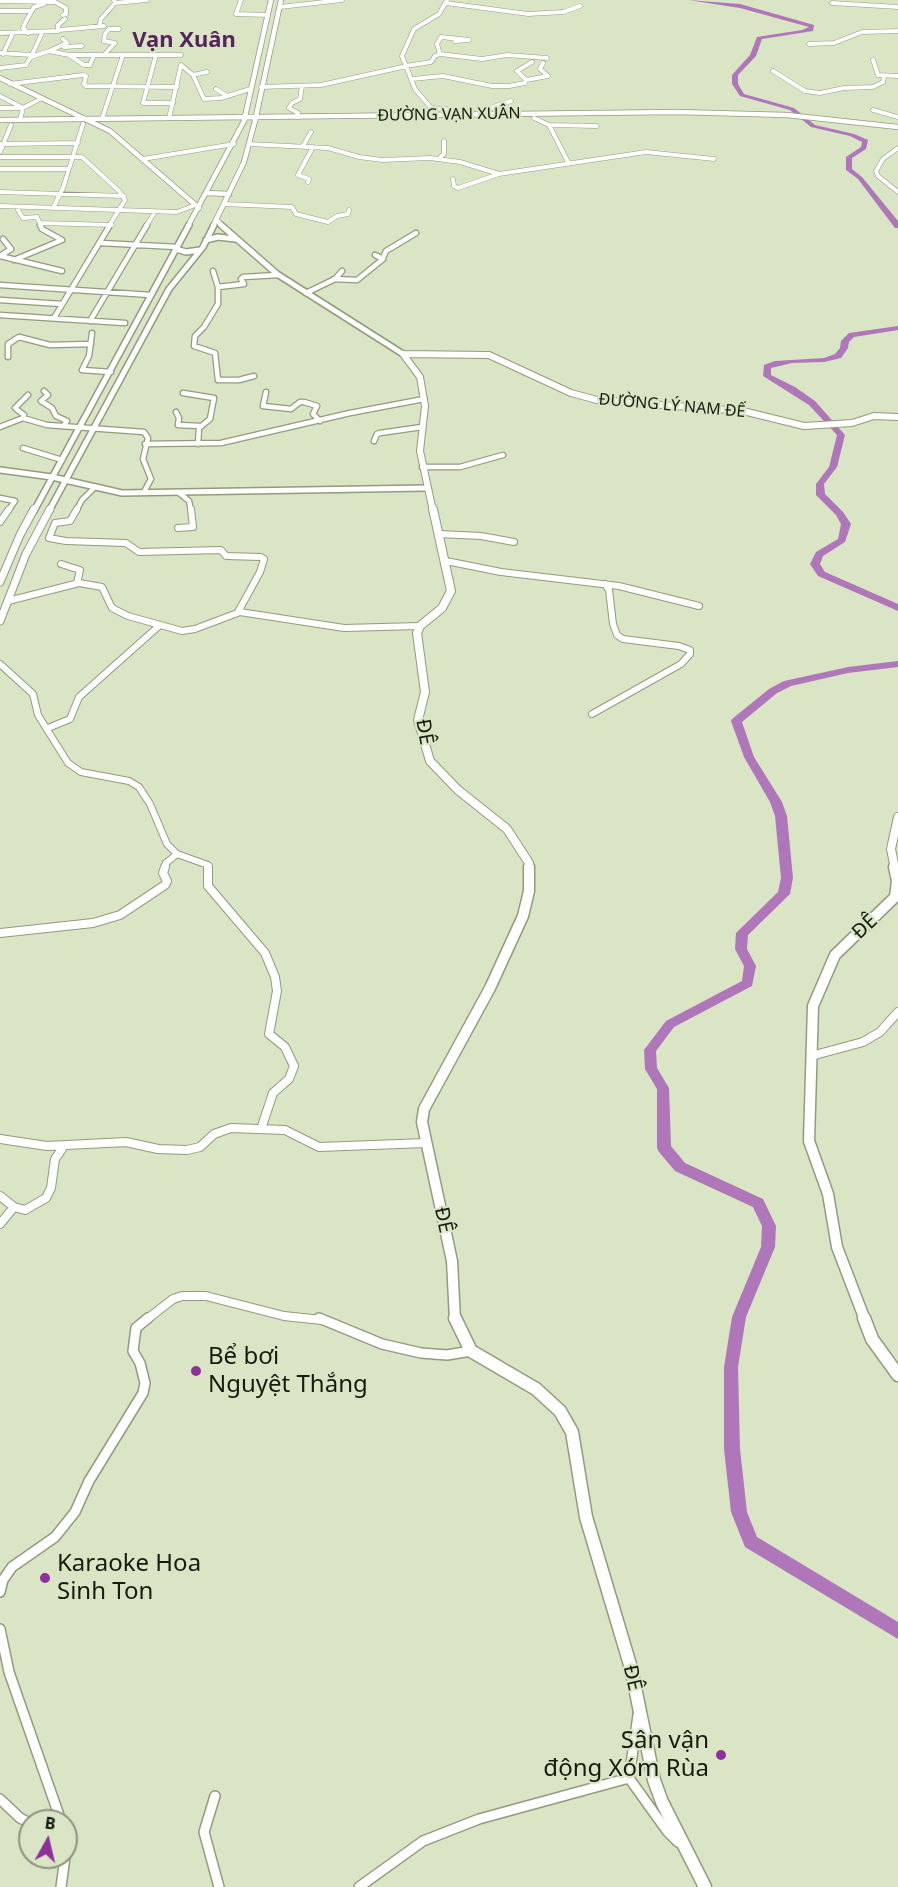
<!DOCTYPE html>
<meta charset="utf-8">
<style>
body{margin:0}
#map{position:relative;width:898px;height:1887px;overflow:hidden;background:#dae5c5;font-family:"Noto Sans",sans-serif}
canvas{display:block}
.north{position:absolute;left:18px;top:1809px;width:60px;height:60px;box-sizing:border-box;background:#dae5c5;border:2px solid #8c947c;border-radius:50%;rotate:8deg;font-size:16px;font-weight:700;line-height:24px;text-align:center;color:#171b0f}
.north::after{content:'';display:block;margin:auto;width:21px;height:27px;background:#8c319c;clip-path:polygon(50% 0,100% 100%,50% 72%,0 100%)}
</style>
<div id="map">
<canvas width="898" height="1887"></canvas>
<div class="north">B</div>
</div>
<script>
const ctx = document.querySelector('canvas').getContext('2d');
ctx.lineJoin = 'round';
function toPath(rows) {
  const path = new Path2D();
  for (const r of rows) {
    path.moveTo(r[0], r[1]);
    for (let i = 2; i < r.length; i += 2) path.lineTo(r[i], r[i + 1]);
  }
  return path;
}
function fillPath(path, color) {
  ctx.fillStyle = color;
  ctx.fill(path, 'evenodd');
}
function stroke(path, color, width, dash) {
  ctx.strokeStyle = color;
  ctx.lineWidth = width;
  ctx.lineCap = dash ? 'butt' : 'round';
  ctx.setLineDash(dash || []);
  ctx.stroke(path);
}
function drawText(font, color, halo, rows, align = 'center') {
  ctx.font = font + ' "Noto Sans",sans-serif';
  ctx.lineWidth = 4.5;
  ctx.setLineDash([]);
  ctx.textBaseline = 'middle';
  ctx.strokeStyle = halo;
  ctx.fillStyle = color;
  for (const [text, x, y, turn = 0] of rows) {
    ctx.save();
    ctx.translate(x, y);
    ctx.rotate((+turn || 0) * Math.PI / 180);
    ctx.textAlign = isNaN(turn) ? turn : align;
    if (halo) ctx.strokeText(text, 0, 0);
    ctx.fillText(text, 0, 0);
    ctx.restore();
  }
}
fillPath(toPath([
 [688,0,740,4,814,25,813,31,762,39,756,56,738,75,738,84,744,94,794,108,815,125,854,134,868,140,866,149,852,158,852,169,862,177,898,221,898,228,895,228,858,179,846,170,846,157,861,147,862,142,850,136,811,127,790,110,740,96,732,84,732,75,750,55,757,37,802,30,809,27,740,8,688,0],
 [898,326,898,330,854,337,849,342,848,348,841,358,824,362,792,363,771,368,771,375,795,387,815,401,845,435,837,467,824,484,825,494,843,512,851,524,845,542,823,556,820,564,825,572,898,604,898,611,818,576,810,564,816,552,838,539,841,524,836,515,816,495,816,484,829,467,837,435,809,405,763,376,764,365,775,361,824,358,835,354,840,348,841,341,849,333,898,326],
 [898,661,898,667,848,673,791,686,777,693,742,722,754,757,782,802,787,816,793,878,790,894,748,935,747,949,756,966,752,986,674,1027,656,1051,657,1068,669,1088,671,1146,685,1163,763,1199,776,1226,775,1247,746,1317,738,1367,740,1449,747,1512,757,1537,898,1622,898,1639,745,1547,731,1512,724,1449,724,1367,732,1317,761,1247,762,1226,753,1207,675,1171,659,1152,657,1148,657,1089,645,1069,644,1050,666,1021,742,981,744,966,735,949,736,933,778,892,781,878,775,816,770,802,744,757,731,721,732,719,769,689,784,681,848,667,898,661]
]), '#af77b9');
const minorFar4 = toPath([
 [241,0,236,14,268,15],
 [0,1,55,2,66,8,66,14,63,15],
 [115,3,147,0],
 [446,3,528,14,563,12,580,6],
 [832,3,898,7],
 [280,7,342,0],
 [0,11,32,11],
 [99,26,101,19,115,3,114,0],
 [59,30,104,26],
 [0,33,58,31,58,25,65,19],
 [28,33,23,28,25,23,34,7,44,4],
 [809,44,834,43,862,32,898,31],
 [64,47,82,46],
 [49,51,67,43,63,39],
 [0,53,32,55,26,65,0,68],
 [3,54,13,33],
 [440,54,437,44,441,37,469,40,455,41],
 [32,55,42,33],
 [69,55,94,55],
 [104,55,115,43,104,41,105,34,109,29,119,29],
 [156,55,143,103,173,103],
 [31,57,49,51,69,55,84,65,90,65,94,55,181,55],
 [873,60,878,75,898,76],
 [406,66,431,62,435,56,440,54,482,59,507,55,547,58],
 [773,71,805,91,820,93,844,88,873,87,883,82,884,77],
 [193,75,207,72],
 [412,79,443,76,492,86,509,86,525,83,526,80,517,71,532,62],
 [526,80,548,76,540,69,543,63],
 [10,84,83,75,86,76,84,84,86,86,177,87],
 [261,87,321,85,407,66],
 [216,89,227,96],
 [0,96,23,108,20,120],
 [0,108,23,108,40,99],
 [431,108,469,111],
 [873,110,898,117],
 [489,114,490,108,511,101],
 [430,115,431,108,415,89,402,56,414,29,439,14,447,0],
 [297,117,298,113,289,108,292,103,300,99,302,86],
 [169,118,181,65,193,75,204,99,221,98,250,89],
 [534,118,549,125,568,162],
 [102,119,123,55],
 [549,125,597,126],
 [0,144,78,143],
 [249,144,328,148,359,157,382,160,430,158,460,162,499,174,646,152,714,159],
 [303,146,311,132],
 [898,148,883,159,876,171,878,176,898,192],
 [0,152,11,125],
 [0,157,82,157,120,192,125,200,109,226],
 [143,159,234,144],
 [438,159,444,154,444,141],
 [0,169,69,169],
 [453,179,454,186,458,188,499,174],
 [308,182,309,179,298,175,313,147],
 [0,192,124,196],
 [224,204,292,207,296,214,328,222,337,216,348,214,349,210],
 [0,206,177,212,195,205],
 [19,207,18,210,23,218,37,217,41,226],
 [53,208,63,188,83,124],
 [40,223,112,225],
 [146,226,155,212]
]);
const minorFar3 = toPath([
 [101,243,177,247],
 [0,256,62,271],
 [0,256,11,249,3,239],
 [383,258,386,251,416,233],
 [14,260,62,240,42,229,40,225],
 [213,271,218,287,218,304,204,327,195,336,194,346,215,353,218,380,239,380,254,376],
 [334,279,357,280,383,259,375,255],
 [0,285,151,295],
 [218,287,244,284,241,279,243,277,278,275],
 [306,293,335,279,342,271],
 [0,300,62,304],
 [0,315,125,323],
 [54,318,110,225],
 [90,321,147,225],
 [92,333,89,356,82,370,111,372],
 [8,357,8,344,19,337,50,345,91,344],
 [44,391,48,395,41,401,52,408,56,416,67,421,64,425],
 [266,392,263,406,291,409,300,402,304,402,317,406,313,414,320,421],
 [183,393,214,398,210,419,199,428,198,444],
 [176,412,179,418,178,425,200,426],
 [23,418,24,415,15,408,28,395],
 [0,427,23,418,47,425,144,432,148,438,143,459,151,479,144,492],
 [374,441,377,434,380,433,422,427],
 [145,444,221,443,350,413,424,399],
 [23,448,62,460],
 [422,467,460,467,503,455],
 [178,492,189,501,191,511],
 [0,498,15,501,8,511],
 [76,511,82,500,94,488]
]);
const minorFar2 = toPath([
 [77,509,70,521,55,523,49,538,66,541,126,543,139,552,221,550,226,556,261,557,264,559,260,572,238,612],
 [0,522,9,509],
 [178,528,193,527,191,509],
 [439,534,481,536,514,542],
 [446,561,501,572,619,586,699,606],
 [61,564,80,570,77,583],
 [8,601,79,583,102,587,112,608,128,616,182,631,195,629,240,612,344,628,420,626],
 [0,664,33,694,38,715,68,763,81,772,129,781,139,787,150,804,167,844,177,854,208,865,208,869],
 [592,714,681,664,690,654,690,650,679,646,623,639,617,635,613,624,609,590,605,584],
 [48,728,70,719,79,697,160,625],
 [164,869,166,863,177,854]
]);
const minorFar1 = toPath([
 [208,867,208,886,265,953,275,977,277,991,269,1034,285,1047,294,1066,289,1079,273,1093,261,1129],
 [0,933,93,923,120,915,165,885,167,881,163,873,165,867],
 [811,1056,863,1042,880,1032,898,1012],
 [0,1139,47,1146,126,1142,158,1149,187,1150,200,1147,214,1134,231,1128,285,1130,319,1147,426,1143],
 [0,1196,14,1207,25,1210,46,1198,51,1188,55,1159,64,1146],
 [0,1224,14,1207],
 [146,1320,173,1299,182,1296,206,1296,284,1316,322,1320]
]);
const minor = toPath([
 [319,1318,382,1344,421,1353,447,1355,471,1351],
 [0,1592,3,1580,12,1567,55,1537,75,1512,89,1481,143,1393,145,1383,140,1363,133,1351,136,1328,148,1318],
 [0,1629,9,1672,61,1821],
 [638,1715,629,1778,667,1831,678,1842],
 [215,1796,204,1832,219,1887],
 [0,1799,20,1818,30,1823],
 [61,1887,65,1857],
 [359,1887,423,1841,479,1819,629,1778]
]);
const tertiaryFar2 = toPath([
 [0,78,110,131,199,208],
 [207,193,229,194],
 [216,219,222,226],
 [188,226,244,121],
 [213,226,244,162,255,121]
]);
const tertiaryFar1 = toPath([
 [221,225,277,274,403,354],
 [206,240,218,237,235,239],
 [176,249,186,252,200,250],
 [0,470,52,477,122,493,426,488],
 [34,511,189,225],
 [49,511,169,289,203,247,214,225]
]);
const tertiary = toPath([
 [0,582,20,535,34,509],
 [0,621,26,554,50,509]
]);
const secondaryFar4 = toPath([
 [0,120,677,112,787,115,898,127],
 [244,121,271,0],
 [255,121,281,0]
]);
const secondaryFar3 = toPath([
 [403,354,420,377,425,406,420,451,433,511],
 [403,354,489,355,571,393,597,400,743,411,804,426,852,423,874,416,898,417]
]);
const secondaryFar2 = toPath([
 [433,509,451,591,442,608,420,626,417,633,425,692,418,720,430,761,458,790,507,829,529,863,529,869],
 [895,869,891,849,898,817]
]);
const secondaryFar1 = toPath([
 [455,1320,452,1261,422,1122,424,1109,490,988,523,916,529,891,529,867],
 [865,1320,837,1247,828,1194,809,1141,813,1006,835,955,895,897,897,881,894,867]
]);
const secondary = toPath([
 [455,1318,471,1351,536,1389,560,1411,572,1432,586,1517,631,1668,654,1780,662,1802,705,1887],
 [864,1318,872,1339,898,1375]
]);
stroke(minorFar4, '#929b7d', 5);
stroke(minorFar3, '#929b7d', 7);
stroke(minorFar2, '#929b7d', 8);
stroke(minorFar1, '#929b7d', 10);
stroke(minor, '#929b7d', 12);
stroke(tertiaryFar2, '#929b7d', 6);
stroke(tertiaryFar1, '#929b7d', 8);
stroke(tertiary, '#929b7d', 9);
stroke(secondaryFar4, '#929b7d', 6);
stroke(secondaryFar3, '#929b7d', 8);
stroke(secondaryFar2, '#929b7d', 10);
stroke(secondaryFar1, '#929b7d', 13);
stroke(secondary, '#929b7d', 15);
stroke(minorFar4, '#fff', 4);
stroke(minorFar3, '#fff', 4.5);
stroke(minorFar2, '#fff', 6);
stroke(minorFar1, '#fff', 8);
stroke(minor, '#fff', 9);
stroke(tertiaryFar2, '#fff', 4.5);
stroke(tertiaryFar1, '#fff', 5);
stroke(tertiary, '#fff', 7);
stroke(secondaryFar4, '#fff', 4.5);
stroke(secondaryFar3, '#fff', 6);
stroke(secondaryFar2, '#fff', 8);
stroke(secondaryFar1, '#fff', 10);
stroke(secondary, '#fff', 12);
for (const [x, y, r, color] of [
 [196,1371,6,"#8c319c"],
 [45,1578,6,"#8c319c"],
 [721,1755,6,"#8c319c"]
]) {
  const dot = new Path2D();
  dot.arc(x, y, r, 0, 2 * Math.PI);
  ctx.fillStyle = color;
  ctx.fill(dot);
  stroke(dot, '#dae5c5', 2);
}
drawText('16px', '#171b0f', '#dae5c5', [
 ["ĐƯỜNG VẠN XUÂN",449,115,-1],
 ["ĐƯỜNG LÝ NAM ĐẾ",672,406,5]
]);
drawText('20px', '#171b0f', '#dae5c5', [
 ["ĐÊ",424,732,80],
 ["ĐÊ",865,927,-43],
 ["ĐÊ",443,1220,78],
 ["ĐÊ",632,1678,77]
]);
drawText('bold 22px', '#53275b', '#dae5c5', [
 ["Vạn Xuân",184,41]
]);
drawText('24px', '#171b0f', '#dae5c5', [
 ["Bể bơi",208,1357],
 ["Nguyệt Thắng",208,1385],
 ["Karaoke Hoa",57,1564],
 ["Sinh Ton",57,1592],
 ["Sân vận",709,1741,"right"],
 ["động Xóm Rùa",709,1769,"right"]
], 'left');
</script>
